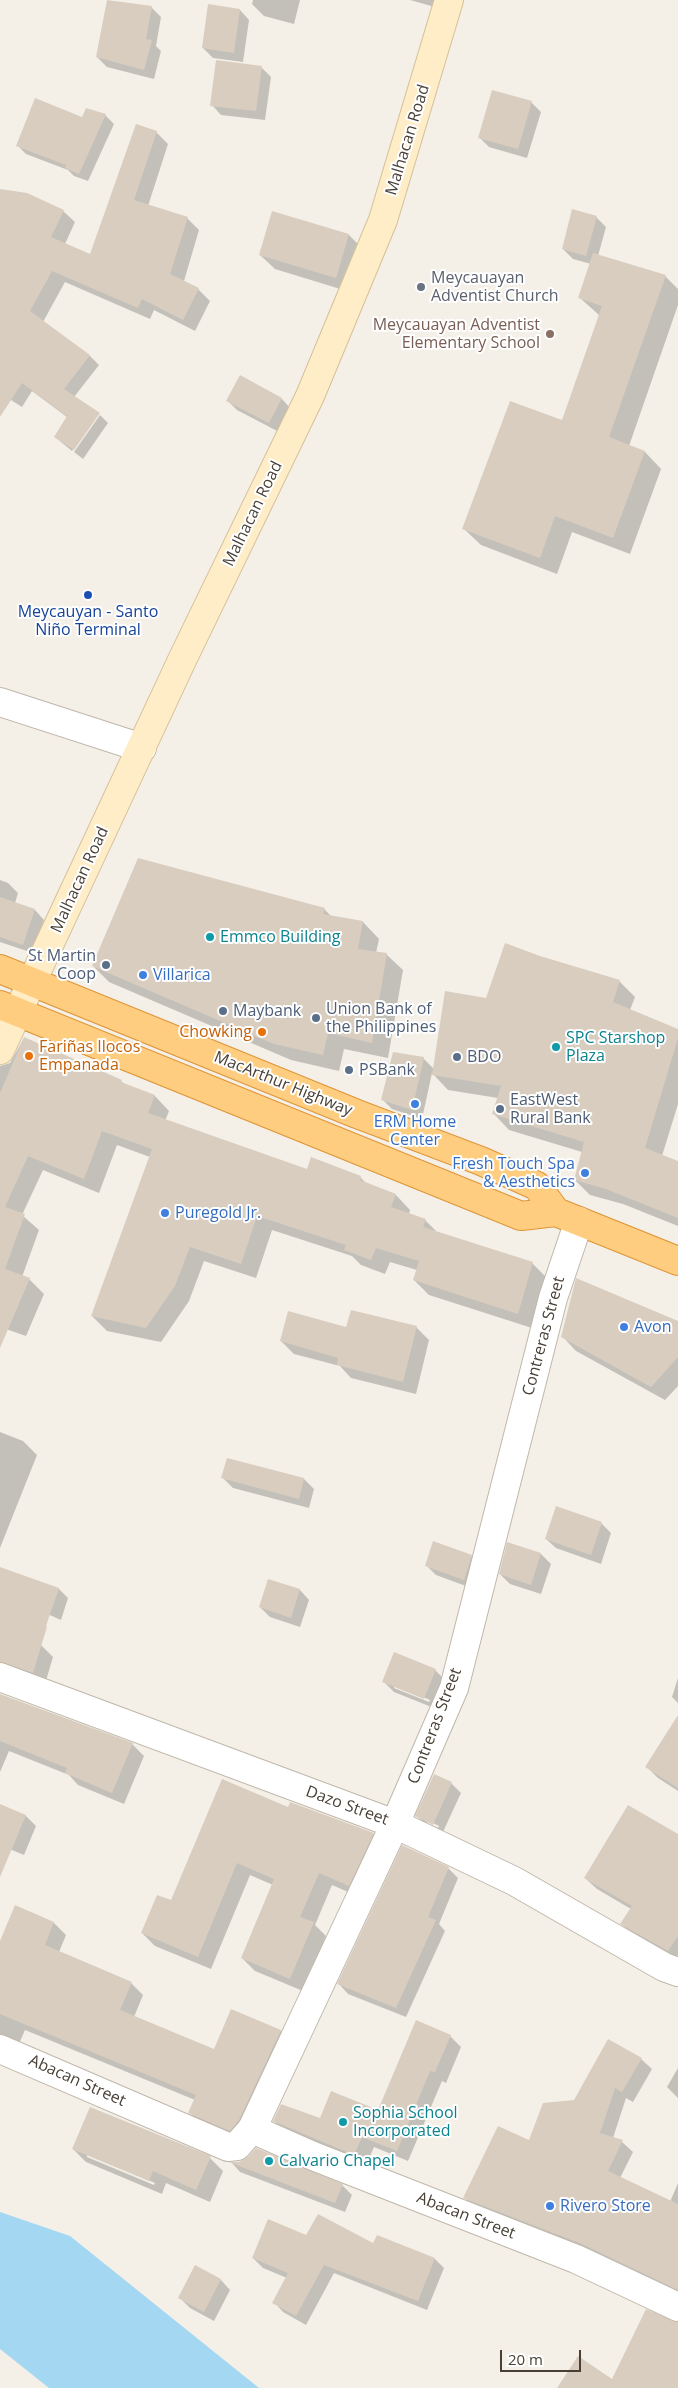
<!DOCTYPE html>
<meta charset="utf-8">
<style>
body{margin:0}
#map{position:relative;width:678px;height:2388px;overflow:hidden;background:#f4f0e8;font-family:"Open Sans",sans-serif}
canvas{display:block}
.scale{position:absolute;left:500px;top:2350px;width:81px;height:22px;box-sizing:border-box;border:2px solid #484036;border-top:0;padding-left:6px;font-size:15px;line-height:18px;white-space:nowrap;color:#484036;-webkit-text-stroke:4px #fff;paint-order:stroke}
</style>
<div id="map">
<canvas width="678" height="2388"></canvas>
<div class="scale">20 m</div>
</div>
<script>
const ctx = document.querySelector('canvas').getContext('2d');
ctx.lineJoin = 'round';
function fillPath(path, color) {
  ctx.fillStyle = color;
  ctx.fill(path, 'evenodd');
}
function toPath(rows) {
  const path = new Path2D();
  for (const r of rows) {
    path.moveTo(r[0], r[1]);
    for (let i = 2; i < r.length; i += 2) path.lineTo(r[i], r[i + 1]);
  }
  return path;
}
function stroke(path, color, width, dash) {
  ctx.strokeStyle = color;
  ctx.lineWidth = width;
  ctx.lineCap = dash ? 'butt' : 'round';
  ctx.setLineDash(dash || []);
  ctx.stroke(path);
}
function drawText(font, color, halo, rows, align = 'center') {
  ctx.font = font + ' "Open Sans",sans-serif';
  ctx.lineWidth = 4;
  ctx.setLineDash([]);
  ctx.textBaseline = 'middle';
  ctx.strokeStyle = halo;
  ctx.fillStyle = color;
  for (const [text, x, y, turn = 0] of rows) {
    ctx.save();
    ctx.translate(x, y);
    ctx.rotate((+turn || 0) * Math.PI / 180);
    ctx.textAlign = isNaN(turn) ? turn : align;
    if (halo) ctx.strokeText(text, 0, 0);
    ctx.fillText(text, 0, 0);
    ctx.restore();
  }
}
fillPath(toPath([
 [0,2212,70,2236,259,2388,49,2388,0,2349]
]), '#a4d7f1');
fillPath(toPath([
 [253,0,300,0,294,24,264,16,252,4],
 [410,0,444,0,442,9],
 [152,8,161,17,156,46,161,51,154,79,107,67,97,57],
 [240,10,249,20,243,62,213,58,203,48],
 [261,67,271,77,265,120,221,115,212,105],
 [531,102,541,112,527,158,489,147,479,137],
 [86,109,105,115,114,124,88,181,74,176,68,170,26,154,18,146,83,118],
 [156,132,168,144,148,206,187,218,199,230,184,281,198,289,210,301,195,331,154,310,150,319,65,282,43,322,90,356,99,365,74,397,97,414,72,451,55,437,67,417,32,391,22,407,0,393,0,190,63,211,75,222,65,244,91,256],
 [596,217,606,227,598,256,665,276,678,289,678,305,629,446,645,452,661,469,630,554,572,532,557,574,481,545,464,529,563,422,600,316,579,297,591,264,573,259,563,249],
 [349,235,363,249,350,292,275,269,260,255],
 [282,399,291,409,279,432,237,410,228,401],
 [100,415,108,423,83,459,74,452],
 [0,880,8,883,18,893,15,903,35,910,44,920,33,953,0,942],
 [324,909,332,917,363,922,379,939,376,953,386,954,403,970,388,1058,344,1049,339,1071,291,1060,109,982,93,966],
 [539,957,619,981,635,997,630,1010,678,1030,678,1104,662,1156,678,1162,678,1226,623,1204,590,1195,575,1180,582,1152,509,1130,494,1114,498,1098,448,1090,432,1073,422,1119,392,1109,382,1099,423,1058,434,1069,487,999],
 [24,1038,121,1081,126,1086,155,1096,169,1111,165,1121,308,1170,360,1177,368,1185,396,1195,410,1210,409,1214,425,1220,438,1233,532,1263,547,1278,532,1328,429,1295,414,1280,417,1270,390,1262,385,1274,361,1265,352,1256,272,1230,256,1278,204,1261,189,1301,161,1342,107,1331,92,1316,150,1157,117,1145,99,1193,43,1170,22,1215,39,1230,22,1277,29,1279,44,1294,26,1336,0,1327,0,1066,10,1063],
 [678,1322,678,1386,665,1400,576,1351,562,1336],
 [416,1327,429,1340,416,1394,351,1378,340,1366,294,1354,281,1341,347,1329],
 [0,1432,23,1441,37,1455,0,1548],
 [228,1459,304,1479,314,1489,309,1508,233,1488,223,1478],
 [557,1508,602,1524,611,1533,601,1564,556,1548,546,1539],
 [508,1544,541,1554,551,1564,541,1594,510,1584,500,1574],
 [471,1556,481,1566,474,1589,436,1575,426,1565],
 [59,1589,68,1598,61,1620,16,1600],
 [300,1590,309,1600,300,1627,270,1617,260,1607],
 [0,1629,41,1645,53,1657,45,1684,0,1679],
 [435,1670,445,1680,434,1708,394,1692,384,1682],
 [394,1685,430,1700,429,1702,394,1688],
 [678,1678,678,1703,672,1697],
 [0,1695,132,1744,144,1756,124,1804,78,1785,69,1775,9,1751,0,1772],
 [678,1742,678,1791,658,1778,647,1767],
 [451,1783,461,1793,442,1834,427,1826,417,1816],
 [427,1820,439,1826,438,1828,427,1823],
 [0,1806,26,1816,36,1826,24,1855,0,1845],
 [288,1808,373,1834,386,1846,362,1898,332,1885,315,1925,326,1936,303,1991,255,1971,242,1958,273,1885,250,1875,211,1969,155,1946,142,1933,171,1902],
 [678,1836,678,1961,633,1935,622,1924,631,1909,597,1889,585,1878],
 [448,1868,458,1878,439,1924,445,1931,406,2017,348,1994,339,1984],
 [15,1907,54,1923,66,1935,59,1952,131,1983,143,1995,134,2017,215,2050,281,2031,293,2043,242,2142,202,2125,190,2113,195,2100,25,2030,18,2046,0,2047,0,1944],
 [450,2036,461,2047,446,2083,442,2081,408,2161,374,2147,366,2166,286,2132,274,2121,321,2120,379,2111],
 [641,2059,652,2069,633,2102,626,2098,613,2138,622,2142,633,2152,620,2178,670,2202,678,2183,678,2294,475,2208,465,2198,575,2101],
 [678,2068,678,2098,667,2087],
 [73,2149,210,2158,223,2171,210,2202,166,2183,162,2194,86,2162],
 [87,2154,155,2183,154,2185,87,2157],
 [232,2163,239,2163,342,2185,352,2195,345,2212,240,2172],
 [307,2237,374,2245,435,2259,444,2268,427,2310,334,2273,306,2325,283,2312,274,2302,287,2278,263,2268,253,2258],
 [221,2280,230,2290,214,2321,190,2308,180,2298]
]), '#0003');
fillPath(toPath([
 [107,0,152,6,146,39,152,40,144,70,96,57],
 [208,4,240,9,234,53,202,48],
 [216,60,262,66,256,111,210,106],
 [492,90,532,101,518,149,478,138],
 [35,98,82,117,86,108,106,114,79,174,65,168,66,165,16,146],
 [136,124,157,131,134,200,188,217,170,274,199,288,183,320,142,299,138,308,52,271,30,311,90,355,64,389,100,413,74,450,54,437,67,416,22,383,0,417,0,189,27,193,64,210,51,237,90,254],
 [572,209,597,216,586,256,562,249],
 [272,211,349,234,336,278,259,255],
 [593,253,666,275,609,437,645,451,613,538,555,516,540,558,462,529,510,401,562,420,602,306,578,298],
 [240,375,282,398,269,423,226,401],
 [138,858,325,908,323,914,363,921,358,949,387,953,372,1043,328,1033,323,1055,274,1044,92,966],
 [0,897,35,909,23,945,0,937],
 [505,943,540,956,620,980,613,1002,678,1029,678,1038,645,1148,678,1161,678,1218,606,1189,574,1180,584,1142,492,1114,501,1086,432,1075,445,991,486,998],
 [24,1037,122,1080,121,1082,155,1095,148,1113,307,1169,311,1157,361,1176,360,1180,396,1194,391,1207,426,1219,423,1227,533,1262,518,1314,413,1280,419,1261,376,1248,371,1260,344,1250,346,1245,257,1216,241,1264,190,1247,175,1286,146,1328,91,1316,152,1149,102,1131,84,1179,28,1156,5,1207,25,1214,5,1269,30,1278,0,1348,0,1093],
 [393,1052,424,1057,412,1110,381,1100],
 [576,1278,678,1321,678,1357,651,1387,561,1337],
 [351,1310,417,1326,403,1382,337,1365,338,1358,280,1341,288,1311,346,1327],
 [227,1458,304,1478,299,1499,221,1478],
 [556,1506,602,1522,591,1555,545,1539],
 [433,1541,472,1555,464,1580,425,1566],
 [507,1542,541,1553,531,1585,499,1574],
 [0,1567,59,1588,46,1626,47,1627,33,1673,0,1662],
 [268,1579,300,1589,291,1618,259,1607],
 [394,1652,436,1669,424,1699,382,1682],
 [0,1694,133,1743,112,1793,65,1773,67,1768,0,1741],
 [678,1715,678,1788,645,1767],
 [434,1774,452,1782,433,1825,415,1816],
 [222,1779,288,1807,290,1802,374,1833,349,1886,319,1873,300,1917,314,1922,290,1979,241,1958,274,1879,237,1863,198,1957,141,1933,157,1895,171,1900],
 [0,1804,26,1815,0,1877],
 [628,1805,678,1834,678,1936,668,1951,620,1924,632,1906,584,1878],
 [402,1845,449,1867,428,1917,436,1920,396,2008,337,1984],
 [15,1905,54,1922,45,1945,132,1982,120,2010,214,2049,231,2009,281,2030,239,2120,230,2131,188,2113,196,2095,0,2014,0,1941],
 [416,2020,451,2035,435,2072,430,2071,397,2151,362,2137,354,2155,273,2121,281,2104,320,2118,331,2091,378,2110],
 [608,2039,642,2058,622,2092,615,2088,600,2133,623,2140,608,2171,678,2204,678,2290,582,2244,463,2198,498,2126,529,2140,543,2103,574,2100],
 [90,2107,211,2156,196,2190,153,2171,149,2181,72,2149],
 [256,2148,343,2184,335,2203,229,2162,239,2162,248,2157],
 [318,2214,373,2243,377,2235,435,2258,418,2301,324,2265,296,2316,272,2303,288,2273,252,2258,268,2219,306,2235],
 [195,2265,221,2279,204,2312,178,2298],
 [646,2309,678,2322,678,2388,557,2388,578,2356,612,2379]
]), '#d9cdc0');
const minor = toPath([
 [0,702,142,748],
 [0,1677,395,1824,514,1881,664,1967,678,1972],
 [252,2129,313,2156,576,2259,678,2307]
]);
const tertiary = toPath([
 [0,2049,228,2147,237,2146,252,2129,395,1824,454,1688,553,1298,579,1221]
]);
const secondary = toPath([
 [0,1050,183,658,310,396,383,220,449,0]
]);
const trunk = toPath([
 [0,969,357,1114,481,1161,537,1186,556,1212],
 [0,1005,521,1216,556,1212,678,1261]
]);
stroke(minor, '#c0b7aa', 30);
stroke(tertiary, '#c0b7aa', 30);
stroke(secondary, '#d5c098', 30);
stroke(trunk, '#df9537', 30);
stroke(minor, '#fff', 28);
stroke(tertiary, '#fff', 28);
stroke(secondary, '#ffedc7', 28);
stroke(trunk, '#ffcd7f', 28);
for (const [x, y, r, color] of [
 [421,287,5,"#6b7280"],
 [550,334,5,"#8d6e63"],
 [88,595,5,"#1a4fb4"],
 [210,937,5,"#0f9aa8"],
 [106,965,5,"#5c6f8a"],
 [143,975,5,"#3f7fe0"],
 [223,1011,5,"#5c6f8a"],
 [316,1018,5,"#5c6f8a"],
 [262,1032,5,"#e8710a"],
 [556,1047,5,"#0f9aa8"],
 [29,1056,5,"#e8710a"],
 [457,1057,5,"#5c6f8a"],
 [349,1070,5,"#5c6f8a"],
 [415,1104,5,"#3f7fe0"],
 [500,1109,5,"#5c6f8a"],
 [585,1173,5,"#3f7fe0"],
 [165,1213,5,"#3f7fe0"],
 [624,1327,5,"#3f7fe0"],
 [343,2122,5,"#0f9aa8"],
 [269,2161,5,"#0f9aa8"],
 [550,2206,5,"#3f7fe0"]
]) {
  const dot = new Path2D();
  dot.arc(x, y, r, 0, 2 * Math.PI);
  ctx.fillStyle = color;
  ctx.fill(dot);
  stroke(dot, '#fff', 2);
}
drawText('16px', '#484036', '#fff', [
 ["Malhacan Road",408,140,-73],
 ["Malhacan Road",253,514,-64],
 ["Malhacan Road",80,880,-65],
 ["MacArthur Highway",283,1084,22],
 ["Contreras Street",544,1336,-75],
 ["Contreras Street",435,1726,-69],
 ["Dazo Street",347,1806,20],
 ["Abacan Street",77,2081,24],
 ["Abacan Street",466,2216,21]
]);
drawText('16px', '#5b616d', '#fff', [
 ["Meycauayan",431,278],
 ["Adventist Church",431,296]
], 'left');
drawText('16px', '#785e54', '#fff', [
 ["Meycauayan Adventist",540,325],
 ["Elementary School",540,343]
], 'right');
drawText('16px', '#164399', '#fff', [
 ["Meycauyan - Santo",88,612],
 ["Niño Terminal",88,630]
]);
drawText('16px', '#0d838f', '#fff', [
 ["Emmco Building",220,937],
 ["SPC Starshop",566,1038],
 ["Plaza",566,1056],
 ["Sophia School",353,2113],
 ["Incorporated",353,2131],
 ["Calvario Chapel",279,2161]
], 'left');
drawText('16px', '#4e5e75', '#fff', [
 ["St Martin",96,956,"right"],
 ["Coop",96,974,"right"],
 ["Union Bank of",326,1009],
 ["the Philippines",326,1027],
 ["Maybank",233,1011],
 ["BDO",467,1057],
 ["PSBank",359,1070],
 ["EastWest",510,1100],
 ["Rural Bank",510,1118]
], 'left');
drawText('16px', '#366cbe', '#fff', [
 ["Villarica",153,975],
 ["ERM Home",415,1122,"center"],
 ["Center",415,1140,"center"],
 ["Fresh Touch Spa",575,1164,"right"],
 ["& Aesthetics",575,1182,"right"],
 ["Puregold Jr.",175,1213],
 ["Avon",634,1327],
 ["Rivero Store",560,2206]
], 'left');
drawText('16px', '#c56008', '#fff', [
 ["Chowking",252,1032],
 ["Fariñas Ilocos",39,1047,"left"],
 ["Empanada",39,1065,"left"]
], 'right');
</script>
